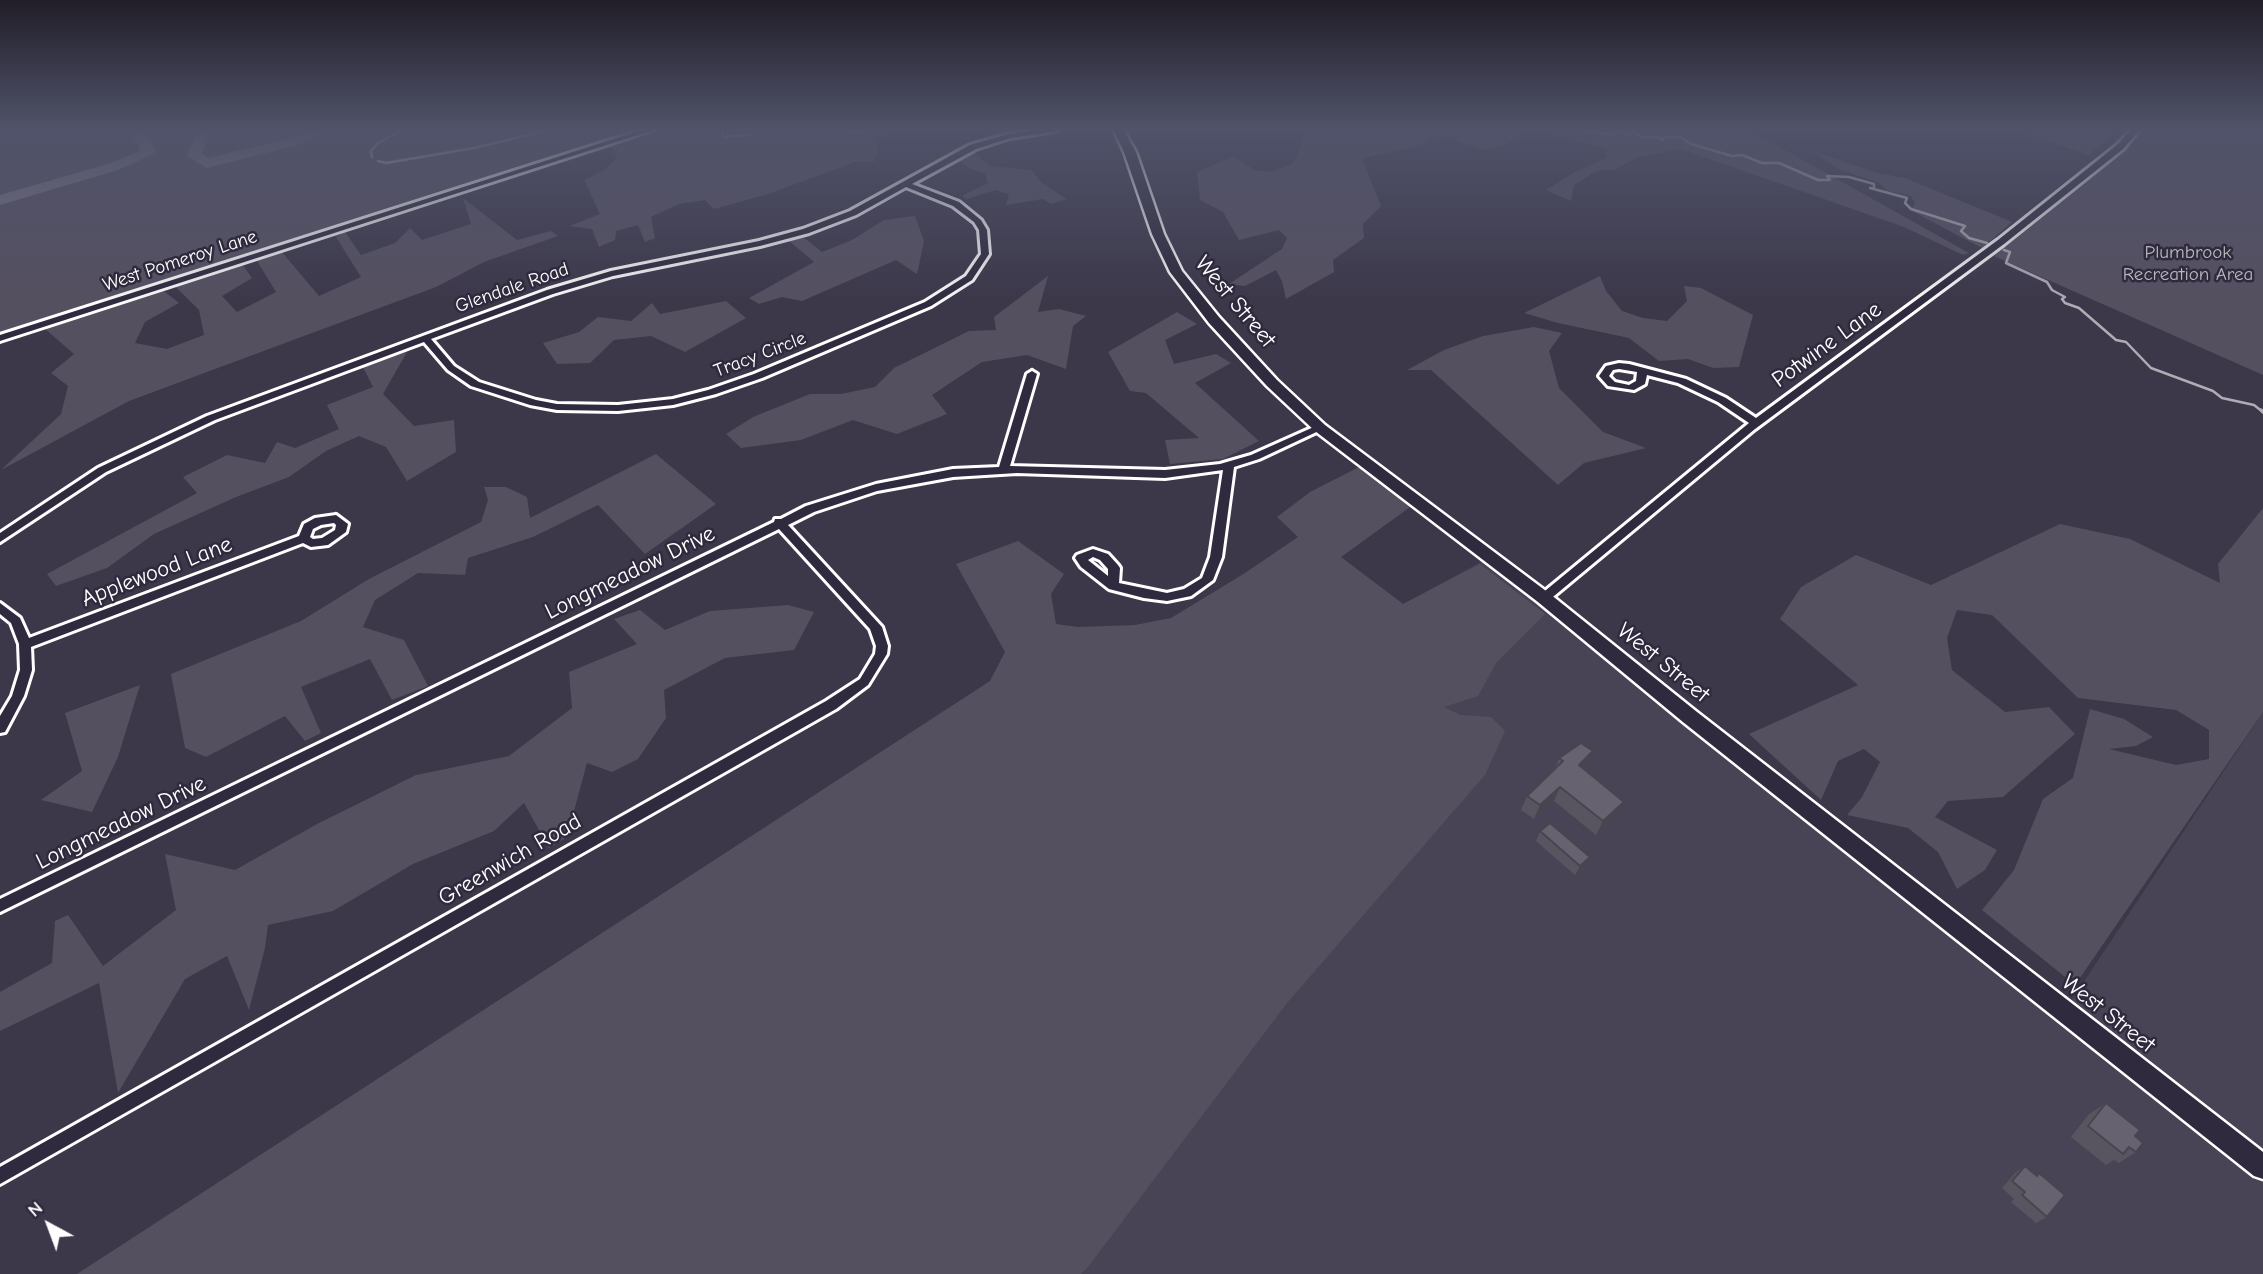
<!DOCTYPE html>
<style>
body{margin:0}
#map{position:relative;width:2263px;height:1274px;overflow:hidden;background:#3c3749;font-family:"Comic Neue",sans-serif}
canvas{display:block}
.north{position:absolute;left:14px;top:1190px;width:70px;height:70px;-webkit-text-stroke:5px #2f2a3d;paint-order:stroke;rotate:319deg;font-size:19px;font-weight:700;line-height:28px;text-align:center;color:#fff}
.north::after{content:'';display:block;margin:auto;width:24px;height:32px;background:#fff;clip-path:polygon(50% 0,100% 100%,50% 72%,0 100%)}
</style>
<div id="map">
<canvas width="2263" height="1274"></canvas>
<div class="north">N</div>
</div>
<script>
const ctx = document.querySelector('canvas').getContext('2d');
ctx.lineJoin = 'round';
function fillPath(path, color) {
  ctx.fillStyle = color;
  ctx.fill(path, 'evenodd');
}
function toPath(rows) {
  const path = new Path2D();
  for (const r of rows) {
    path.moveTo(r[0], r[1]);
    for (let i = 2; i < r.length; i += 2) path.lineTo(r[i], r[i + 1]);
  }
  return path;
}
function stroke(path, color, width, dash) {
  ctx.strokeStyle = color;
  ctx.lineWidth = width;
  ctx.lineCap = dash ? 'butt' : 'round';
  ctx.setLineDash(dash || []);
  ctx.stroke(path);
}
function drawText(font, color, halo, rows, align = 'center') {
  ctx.font = font + ' "Comic Neue",sans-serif';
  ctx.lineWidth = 5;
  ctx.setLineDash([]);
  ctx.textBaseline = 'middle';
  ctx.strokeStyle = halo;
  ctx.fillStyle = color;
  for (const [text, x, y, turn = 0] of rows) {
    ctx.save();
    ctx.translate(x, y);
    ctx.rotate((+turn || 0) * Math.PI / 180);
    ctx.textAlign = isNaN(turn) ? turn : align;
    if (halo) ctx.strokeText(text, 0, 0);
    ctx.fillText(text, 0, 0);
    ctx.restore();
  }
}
fillPath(toPath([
 [1417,502,1341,557,1403,604,1490,557,2065,1010,2263,712,2263,1274,179,1274]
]), '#494455');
fillPath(toPath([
 [0,129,626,129,625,133,0,332],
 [667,129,905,129,874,137,879,152,873,162,855,162,768,194,714,209,705,200,679,204,651,217,655,238,645,242,638,225,616,231,615,240,599,247,592,229,569,226,600,214,584,180,604,170,617,158,612,147],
 [1307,129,1738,129,1771,142,1969,253,1963,255,1904,227,1681,149,1638,157,1614,170,1598,170,1574,185,1571,201,1546,190,1573,173,1607,158,1606,149,1564,136,1541,132,1519,133,1509,143,1485,150,1458,141,1453,135,1430,137,1424,144,1362,159,1381,206,1363,224,1364,238,1333,260,1334,272,1286,299,1282,281,1276,270,1245,286,1229,284,1282,249,1287,238,1279,230,1239,240,1223,212,1200,200,1197,172,1234,156,1254,170,1270,172,1294,163],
 [2013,129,2110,129,2119,132,2088,155],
 [2139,129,2263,129,2263,375,1994,256,2128,148,2135,142],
 [1812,151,1877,173,1905,178,2012,222,1982,248,1910,210,1915,204,1911,196,1887,191,1878,182,1840,170],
 [974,152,990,166,1031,170,1042,183,1067,199,1051,204,1043,199,1006,205,1009,194,996,190,967,199,962,196,988,183,985,173,973,170,956,159],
 [463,198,517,240,551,231,558,236,484,262,436,287,129,401,1,470,61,414,68,386,51,373,74,354,44,328,160,288,179,303,145,322,135,343,167,349,204,335,199,310,174,285,242,264,252,278,222,296,237,312,276,292,256,259,281,251,319,296,361,277,336,237,345,232,361,255,395,243,410,228,422,240,471,224],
 [915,216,924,241,917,274,896,260,802,301,782,297,759,304,749,298,814,262,788,240,803,237,822,252,852,240,884,220],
 [1048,276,1038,312,1059,309,1086,316,1073,326,1066,369,1027,355,982,362,932,395,947,414,897,434,853,420,801,440,741,448,726,434,753,417,810,394,841,394,875,387,894,368,969,331,996,330,994,317],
 [1600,276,1606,291,1622,311,1643,318,1667,321,1687,301,1684,286,1701,288,1753,315,1739,367,1713,368,1688,359,1659,361,1629,338,1558,323,1524,313],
 [726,301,746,318,685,352,651,336,614,340,590,363,557,364,543,343,579,332,598,317,631,321,652,303,660,314],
 [1177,312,1197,324,1165,340,1174,364,1216,354,1231,363,1195,383,1259,441,1223,459,1170,464,1165,440,1199,438,1146,393,1130,391,1108,352],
 [1534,327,1562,333,1549,351,1559,388,1603,432,1646,448,1584,463,1558,485,1431,370,1407,370,1444,350,1483,336],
 [407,352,383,394,414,426,454,420,456,452,407,481,386,447,359,436,326,451,289,477,236,497,154,534,107,568,56,586,47,574,197,493,183,477,227,455,265,463,277,442,295,448,339,429,327,405,373,387,363,367],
 [656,454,716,504,645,554,598,505,533,537,468,558,465,575,418,573,375,600,363,627,404,640,428,686,392,700,370,659,301,687,321,733,305,741,285,716,206,757,185,748,171,674,301,621,369,579,481,522,488,500,484,487,506,487,527,497,530,518],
 [1365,464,1417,502,1341,557,1403,604,1480,564,1545,614,1496,663,1478,696,1444,707,1460,715,1491,717,1505,731,1485,775,1287,1003,1088,1267,1081,1274,77,1274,990,681,1005,652,956,564,1018,541,1064,574,1051,594,1056,624,1078,627,1135,625,1171,618,1245,573,1298,537,1277,517,1310,492],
 [2263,508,2263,712,2075,985,1982,910,2014,870,2043,799,2073,778,2090,709,2124,719,2153,737,2136,746,2109,749,2176,765,2209,759,2209,730,2176,710,2078,698,1992,615,1957,610,1947,638,1952,670,2005,712,2049,707,2075,734,2003,797,1948,801,1935,817,1997,850,1985,870,1957,889,1938,852,1908,828,1847,815,1862,797,1880,762,1864,749,1838,761,1821,800,1749,734,1858,685,1780,619,1801,587,1856,555,1931,585,2060,524,2130,539,2220,583,2218,564],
 [788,605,814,612,794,650,725,658,664,690,666,718,638,759,612,772,587,763,567,837,549,848,524,803,494,831,413,864,333,911,268,925,265,948,249,1010,227,956,185,979,118,1093,99,983,0,1031,0,992,52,963,55,921,68,915,103,966,176,910,165,854,235,870,317,824,416,775,509,756,572,708,569,672,637,644,614,619,640,610,665,630,710,611],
 [140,685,118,757,92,812,41,800,82,771,65,713]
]), '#555060');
stroke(toPath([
 [699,129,715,129],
 [722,129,723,137,754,134,762,129],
 [766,129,796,129],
 [833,129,850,132,893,129],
 [1567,129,1610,134,1617,131,1629,135,1633,131,1644,138,1656,136,1663,140,1665,137,1681,137,1691,144,1732,156,1742,155,1762,163,1779,163,1818,180,1830,180,1827,176,1849,177,1874,184,1874,188,1870,188,1907,198,1905,203,1911,209,1965,226,1961,231,1969,238,1987,243],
 [2257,129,2263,132],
 [372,157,371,151,378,143,404,129],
 [378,161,386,163,474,148,553,129],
 [2004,250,2010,252,2006,263,2047,282,2052,290,2065,297,2062,299,2065,303,2079,308,2116,340,2126,342,2151,368,2213,391,2222,398,2254,405,2263,412]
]), '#afadb4', 2.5);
stroke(toPath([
 [2261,410,2263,412]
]), '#afadb4', 3.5);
fillPath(toPath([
 [126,129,141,129,152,142,155,151,153,154,118,170,0,205,0,195,108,164,138,152,140,150,138,143,126,129],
 [193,129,207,129,210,133,202,154,209,158,287,139,316,129,336,129,297,145,207,168,187,156,196,133,193,129]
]), '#797682');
const minor = toPath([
 [645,129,656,129,0,341,0,335,645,129],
 [1042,129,1060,129,1056,131,1010,138,976,149,912,184,959,202,981,220,987,230,989,254,972,280,931,306,762,378,716,394,673,405,618,411,557,410,530,405,471,386,448,370,424,342,215,420,106,472,0,542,0,533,98,468,207,416,547,290,611,271,759,241,803,229,850,211,970,145,1009,134,1042,129],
 [906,187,953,206,974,222,979,230,981,254,966,276,925,302,754,374,708,390,673,399,618,405,557,404,536,400,479,382,454,366,431,339,553,294,613,276,760,246,809,233,856,215,906,187],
 [2132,129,2140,129,2123,149,2004,244,1755,429,1548,601,1540,601,1538,598,1540,595,1749,423,1718,402,1678,383,1647,375,1645,384,1634,390,1608,386,1599,376,1606,366,1619,363,1629,364,1686,379,1726,398,1756,418,1998,240,2117,145,2132,129],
 [1619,369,1637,372,1636,381,1629,385,1615,382,1609,376,1613,370,1619,369],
 [1032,371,1037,374,1010,466,1165,470,1220,464,1251,455,1316,426,1320,425,1325,428,1259,459,1234,467,1222,557,1213,580,1191,596,1167,601,1144,598,1109,589,1081,567,1075,558,1077,555,1093,549,1108,554,1118,565,1120,568,1119,583,1167,593,1184,589,1202,578,1210,557,1223,470,1165,478,1017,473,953,477,877,491,814,512,788,525,882,627,888,646,887,654,868,685,836,709,0,1184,0,1167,826,701,860,679,875,654,876,646,870,629,779,529,0,912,0,899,774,522,775,519,781,519,806,506,876,484,953,469,999,467,1027,374,1032,371],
 [1093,557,1100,560,1108,569,1108,576,1088,560,1093,557],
 [336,515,348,524,346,532,328,545,311,547,303,543,31,647,32,670,24,696,5,732,0,733,0,716,12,696,20,670,19,644,11,623,0,614,0,603,20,618,29,638,299,536,304,524,315,518,336,515],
 [334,523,336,525,335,530,322,538,313,539,310,537,313,529,321,525,334,523]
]);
const secondary = toPath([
 [1113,129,1123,129,1136,152,1164,234,1182,271,1219,317,1277,380,1325,425,1550,594,1697,712,2263,1152,2263,1179,2254,1176,1683,722,1538,602,1315,431,1267,386,1209,323,1170,272,1152,234,1124,152,1113,129]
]);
stroke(minor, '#fff', 6);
stroke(secondary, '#fff', 5);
fillPath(minor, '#2f2a3d');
fillPath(secondary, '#2f2a3d');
fillPath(toPath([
 [1559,758,1587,765,1584,768,1617,816,1596,835,1554,801,1534,819,1521,810,1527,796,1555,769],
 [1540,831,1586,866,1575,875,1536,841],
 [2106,1103,2135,1136,2136,1152,2119,1163,2114,1160,2106,1165,2071,1137,2089,1114],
 [2025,1166,2036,1175,2039,1173,2047,1217,2036,1223,2011,1202,2014,1199,2002,1188,2015,1173]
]), '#585460');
fillPath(toPath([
 [1593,751,1587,765,1573,779,1579,765],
 [1560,787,1554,801,1534,819,1540,805],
 [1624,802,1617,816,1596,835,1603,821],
 [1590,857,1586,866,1575,875,1580,866]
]), '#47454e');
const building = toPath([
 [1581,743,1593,751,1579,765,1624,802,1603,821,1560,787,1540,805,1527,796,1563,761,1559,758,1581,743],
 [1550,823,1590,857,1580,866,1540,831,1550,823],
 [2106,1103,2140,1130,2135,1136,2143,1143,2136,1152,2129,1147,2123,1154,2088,1126,2106,1103],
 [2025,1166,2037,1176,2039,1173,2065,1195,2047,1217,2022,1195,2025,1192,2012,1181,2025,1166]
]);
fillPath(building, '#666270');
stroke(building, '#47454e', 2);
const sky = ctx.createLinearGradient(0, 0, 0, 307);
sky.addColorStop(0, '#211e28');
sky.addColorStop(0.42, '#50536a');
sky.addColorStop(1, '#50536a00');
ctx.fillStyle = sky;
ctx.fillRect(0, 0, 2263, 307);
drawText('19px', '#bbb9bf', '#2f2a3d', [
 ["Plumbrook",2188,253],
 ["Recreation Area",2188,275]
]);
drawText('19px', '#fff', '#2f2a3d', [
 ["West Pomeroy Lane",180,261,-18],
 ["Glendale Road",512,288,-19],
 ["Tracy Circle",760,355,-21]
]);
drawText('23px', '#fff', '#2f2a3d', [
 ["West Street",1235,302,50],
 ["Potwine Lane",1827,345,-36],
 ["Applewood Lane",157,572,-21],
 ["Longmeadow Drive",630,573,-26],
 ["West Street",1663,663,39],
 ["Longmeadow Drive",121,823,-26],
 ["Greenwich Road",510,860,-30],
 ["West Street",2108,1014,38]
]);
</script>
